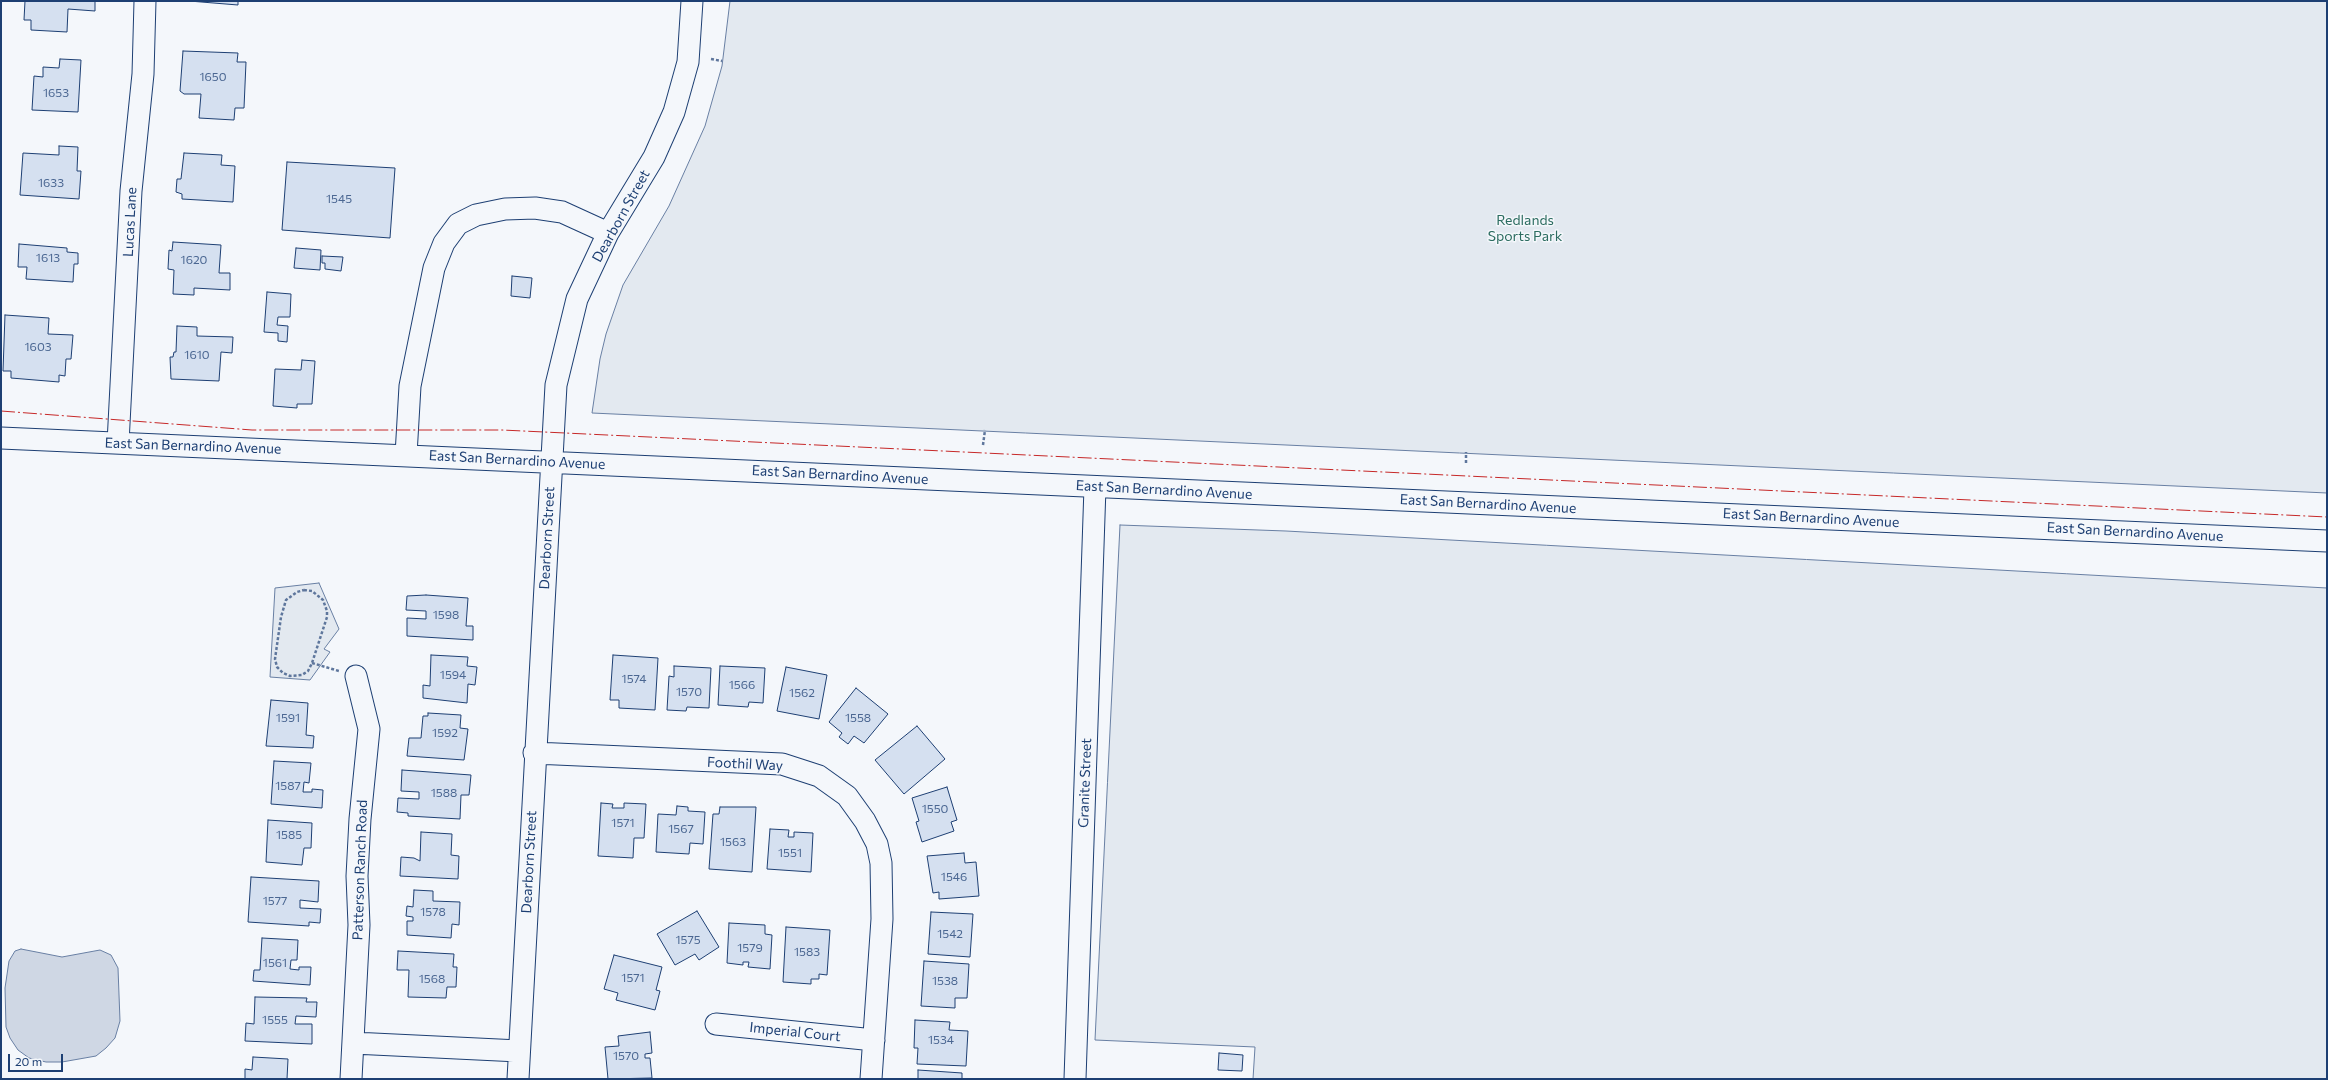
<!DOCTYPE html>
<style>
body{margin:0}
#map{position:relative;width:2328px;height:1080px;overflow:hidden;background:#f4f7fb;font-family:Commissioner,sans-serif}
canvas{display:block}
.frame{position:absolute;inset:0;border:2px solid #1d3f73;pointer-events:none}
.scale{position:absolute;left:8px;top:1054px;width:55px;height:18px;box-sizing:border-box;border:2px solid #1d3f73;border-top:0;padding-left:5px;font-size:12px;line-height:14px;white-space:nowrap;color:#1d3f73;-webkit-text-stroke:3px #f4f7fb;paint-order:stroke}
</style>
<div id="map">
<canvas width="2328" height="1080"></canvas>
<div class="frame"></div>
<div class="scale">20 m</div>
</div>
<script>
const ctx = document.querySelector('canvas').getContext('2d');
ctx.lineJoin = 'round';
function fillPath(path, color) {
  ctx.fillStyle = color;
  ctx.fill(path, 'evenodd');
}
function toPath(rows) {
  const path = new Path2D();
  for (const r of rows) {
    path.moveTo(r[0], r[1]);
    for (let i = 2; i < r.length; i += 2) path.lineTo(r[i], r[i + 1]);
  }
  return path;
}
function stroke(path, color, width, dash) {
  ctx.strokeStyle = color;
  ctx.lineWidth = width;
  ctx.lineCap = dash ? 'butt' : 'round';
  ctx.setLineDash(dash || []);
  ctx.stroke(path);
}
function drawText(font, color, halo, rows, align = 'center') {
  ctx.font = font + ' Commissioner,sans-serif';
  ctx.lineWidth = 3;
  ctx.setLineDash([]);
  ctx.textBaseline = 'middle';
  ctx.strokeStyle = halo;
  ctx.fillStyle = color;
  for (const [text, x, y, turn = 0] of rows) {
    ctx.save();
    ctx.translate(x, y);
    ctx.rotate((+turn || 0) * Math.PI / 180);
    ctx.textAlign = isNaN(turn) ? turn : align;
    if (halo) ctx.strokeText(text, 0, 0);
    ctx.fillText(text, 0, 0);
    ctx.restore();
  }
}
const green = toPath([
 [730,1,2327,1,2327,493,592,413,600,359,606,334,623,285,669,206,705,126,722,66,730,1],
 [1120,525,1286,531,2327,588,2327,1079,1253,1079,1255,1047,1095,1040,1120,525],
 [319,583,339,629,324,649,330,652,310,680,270,677,275,588,319,583]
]);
fillPath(green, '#e3e9f0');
stroke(green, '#687fa3', 1);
const water = toPath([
 [21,949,62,957,100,950,111,955,118,968,120,1021,115,1038,106,1048,96,1056,62,1062,46,1062,29,1058,18,1050,10,1038,6,1027,5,988,9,961,15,951,21,949]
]);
fillPath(water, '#cfd7e4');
stroke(water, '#687fa3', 1);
const building = toPath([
 [25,1,95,1,95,11,68,9,67,32,31,30,31,20,24,20,25,1],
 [189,1,238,1,238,5,189,1],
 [183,51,238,53,237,62,246,62,244,108,235,108,234,120,199,118,201,94,184,94,180,91,183,51],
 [60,59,81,60,78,112,32,110,34,76,43,77,43,67,59,68,60,59],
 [59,146,78,147,77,171,81,171,79,199,20,195,23,153,59,155,59,146],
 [184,153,222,155,221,165,235,166,233,202,182,199,182,194,176,192,177,179,181,179,184,153],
 [287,162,395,168,390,238,282,230,287,162],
 [173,242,221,245,219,273,230,273,230,290,194,288,194,295,173,294,174,270,168,269,169,250,172,251,173,242],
 [19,244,67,248,67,252,78,253,78,264,74,264,73,282,26,279,27,267,18,267,19,244],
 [296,248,321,250,320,270,294,268,296,248],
 [322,256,343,257,341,271,325,269,325,263,322,263,322,256],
 [512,276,532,278,530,298,511,296,512,276],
 [267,292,291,294,290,317,278,317,277,325,288,326,287,342,278,341,278,333,264,332,267,292],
 [5,315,49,318,48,334,73,335,71,359,66,359,65,376,59,375,59,382,11,378,11,371,3,371,5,315],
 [177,326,197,327,197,336,233,337,232,353,221,352,219,381,171,379,170,357,173,357,174,352,176,352,177,326],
 [302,360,315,361,312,404,297,404,297,408,273,406,275,369,301,370,302,360],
 [426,595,468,598,466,626,473,626,473,640,407,636,407,618,426,619,426,611,406,610,407,596,426,595],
 [431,655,468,657,467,666,477,667,475,685,468,684,467,703,423,698,423,685,430,686,431,655],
 [613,655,658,658,655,710,619,708,619,700,610,700,613,655],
 [674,666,711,668,709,708,687,707,686,711,667,710,669,676,674,677,674,666],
 [720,666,765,668,763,703,749,702,748,707,718,705,720,666],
 [786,667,827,675,819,719,777,711,786,667],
 [856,688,888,714,864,743,854,736,848,744,839,737,842,733,829,722,856,688],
 [271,700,308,703,306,735,314,736,313,748,266,746,271,700],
 [428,713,461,715,460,728,468,729,464,760,407,756,409,738,421,738,423,716,428,716,428,713],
 [917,726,945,759,904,794,875,760,917,726],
 [274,761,311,763,309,783,304,782,303,792,312,792,312,789,323,790,322,808,271,804,274,761],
 [402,770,471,775,469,795,461,795,460,819,408,816,408,813,397,812,398,798,419,799,419,792,401,791,402,770],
 [947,787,957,820,951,822,954,831,922,842,916,822,919,821,912,798,947,787],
 [601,803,613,804,612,808,624,808,624,803,646,804,644,838,634,838,633,858,598,856,601,803],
 [677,806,688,807,688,811,705,812,703,844,690,843,689,854,656,852,658,814,676,815,677,806],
 [720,807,756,807,752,872,709,869,713,814,719,814,720,807],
 [268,820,312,823,311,848,304,848,302,865,266,862,268,820],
 [770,829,789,830,788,837,794,837,794,832,813,833,811,872,767,869,770,829],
 [421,832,452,834,451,855,459,856,458,879,400,876,401,857,414,858,420,861,421,832],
 [964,853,965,863,976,862,979,896,939,899,939,892,933,893,927,856,964,853],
 [251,877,319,881,318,902,300,900,300,908,321,909,320,923,309,922,309,926,248,922,251,877],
 [414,890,433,891,433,901,460,902,459,925,452,924,451,938,407,935,407,921,413,921,413,917,406,916,407,906,413,907,414,890],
 [697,911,719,947,699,960,695,954,675,965,657,934,697,911],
 [931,912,973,914,970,957,928,954,931,912],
 [729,923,765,925,765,934,772,935,770,969,748,967,749,962,743,962,743,965,727,963,729,923],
 [786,927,830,930,827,975,819,974,819,979,811,979,811,984,783,982,786,927],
 [262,938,298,940,297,960,291,960,290,969,299,970,299,967,311,967,310,985,253,981,254,970,260,970,262,938],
 [398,951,454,954,453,967,457,967,456,987,447,987,446,998,408,997,409,970,397,970,398,951],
 [614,955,662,967,656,990,660,991,655,1010,616,1000,618,993,604,989,614,955],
 [924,961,969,964,967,998,955,998,955,1008,921,1006,924,961],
 [255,997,307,998,306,1002,317,1002,316,1017,296,1016,295,1024,312,1024,312,1044,245,1041,246,1023,254,1024,255,997],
 [915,1020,950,1022,949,1030,968,1031,966,1066,917,1064,918,1048,914,1048,915,1020],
 [650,1032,652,1053,645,1054,645,1058,650,1058,652,1078,608,1079,605,1047,619,1046,618,1036,650,1032],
 [1219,1053,1243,1055,1242,1071,1218,1070,1219,1053],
 [253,1057,288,1059,287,1079,245,1079,245,1069,252,1070,253,1057],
 [918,1070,962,1073,962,1079,918,1079,918,1070]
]);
fillPath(building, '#d5e0f0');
stroke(building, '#1d3f73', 1);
const minor = toPath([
 [1,438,2327,541],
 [118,443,131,191,143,74,145,1],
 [406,455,410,386,434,268,444,243,458,224,476,215,505,209,535,208,562,212,608,233],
 [534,753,782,764,819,776,847,796,865,821,877,844,881,863,882,919,871,1079],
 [716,1024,874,1040],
 [353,1043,519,1051],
 [351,1079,359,925,357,876,360,819,369,729,356,676],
 [518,1079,556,385,577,299,608,233,654,157,674,112,688,62,692,1],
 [1075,1079,1095,487]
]);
stroke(minor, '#1d3f73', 23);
stroke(toPath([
 [711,59,722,61],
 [983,445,985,430],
 [1466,463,1466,452],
 [304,590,312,591,323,600,327,611,327,617,312,663,308,671,302,675,290,676,283,673,277,667,275,659,281,617,286,600,297,592,304,590],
 [312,663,339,671]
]), '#5e769c', 2.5, [3, 2]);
stroke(minor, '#f4f7fb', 21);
stroke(toPath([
 [1,411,252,430,502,430,2327,517]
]), '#c62828', 1, [14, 3, 2, 3]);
drawText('12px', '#4b6792', null, [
 ["1650",213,77],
 ["1653",56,93],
 ["1633",51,183],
 ["1545",339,199],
 ["1613",48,258],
 ["1620",194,260],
 ["1603",38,347],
 ["1610",197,355],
 ["1598",446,615],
 ["1594",453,675],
 ["1574",634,679],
 ["1566",742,685],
 ["1570",689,692],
 ["1562",802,693],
 ["1591",288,718],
 ["1558",858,718],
 ["1592",445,733],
 ["1587",288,786],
 ["1588",444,793],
 ["1550",935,809],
 ["1571",623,823],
 ["1567",681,829],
 ["1585",289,835],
 ["1563",733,842],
 ["1551",790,853],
 ["1546",954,877],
 ["1577",275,901],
 ["1578",433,912],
 ["1542",950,934],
 ["1575",688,940],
 ["1579",750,948],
 ["1583",807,952],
 ["1561",275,963],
 ["1571",633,978],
 ["1568",432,979],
 ["1538",945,981],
 ["1555",275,1020],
 ["1534",941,1040],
 ["1570",626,1056]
]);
drawText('14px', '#1d3f73', '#f4f7fb', [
 ["Dearborn Street",621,216,-61],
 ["Lucas Lane",130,222,-87],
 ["East San Bernardino Avenue",193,446,2],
 ["East San Bernardino Avenue",517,460,3],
 ["East San Bernardino Avenue",840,475,3],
 ["East San Bernardino Avenue",1164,490,3],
 ["East San Bernardino Avenue",1488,504,3],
 ["East San Bernardino Avenue",1811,518,3],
 ["East San Bernardino Avenue",2135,532,3],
 ["Dearborn Street",547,538,-87],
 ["Foothil Way",745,764,3],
 ["Granite Street",1085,783,-88],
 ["Dearborn Street",529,862,-87],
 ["Patterson Ranch Road",360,870,-88],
 ["Imperial Court",795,1032,6]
]);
drawText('14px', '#2c6c60', '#f4f7fb', [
 ["Redlands",1525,220],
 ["Sports Park",1525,236]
]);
</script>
